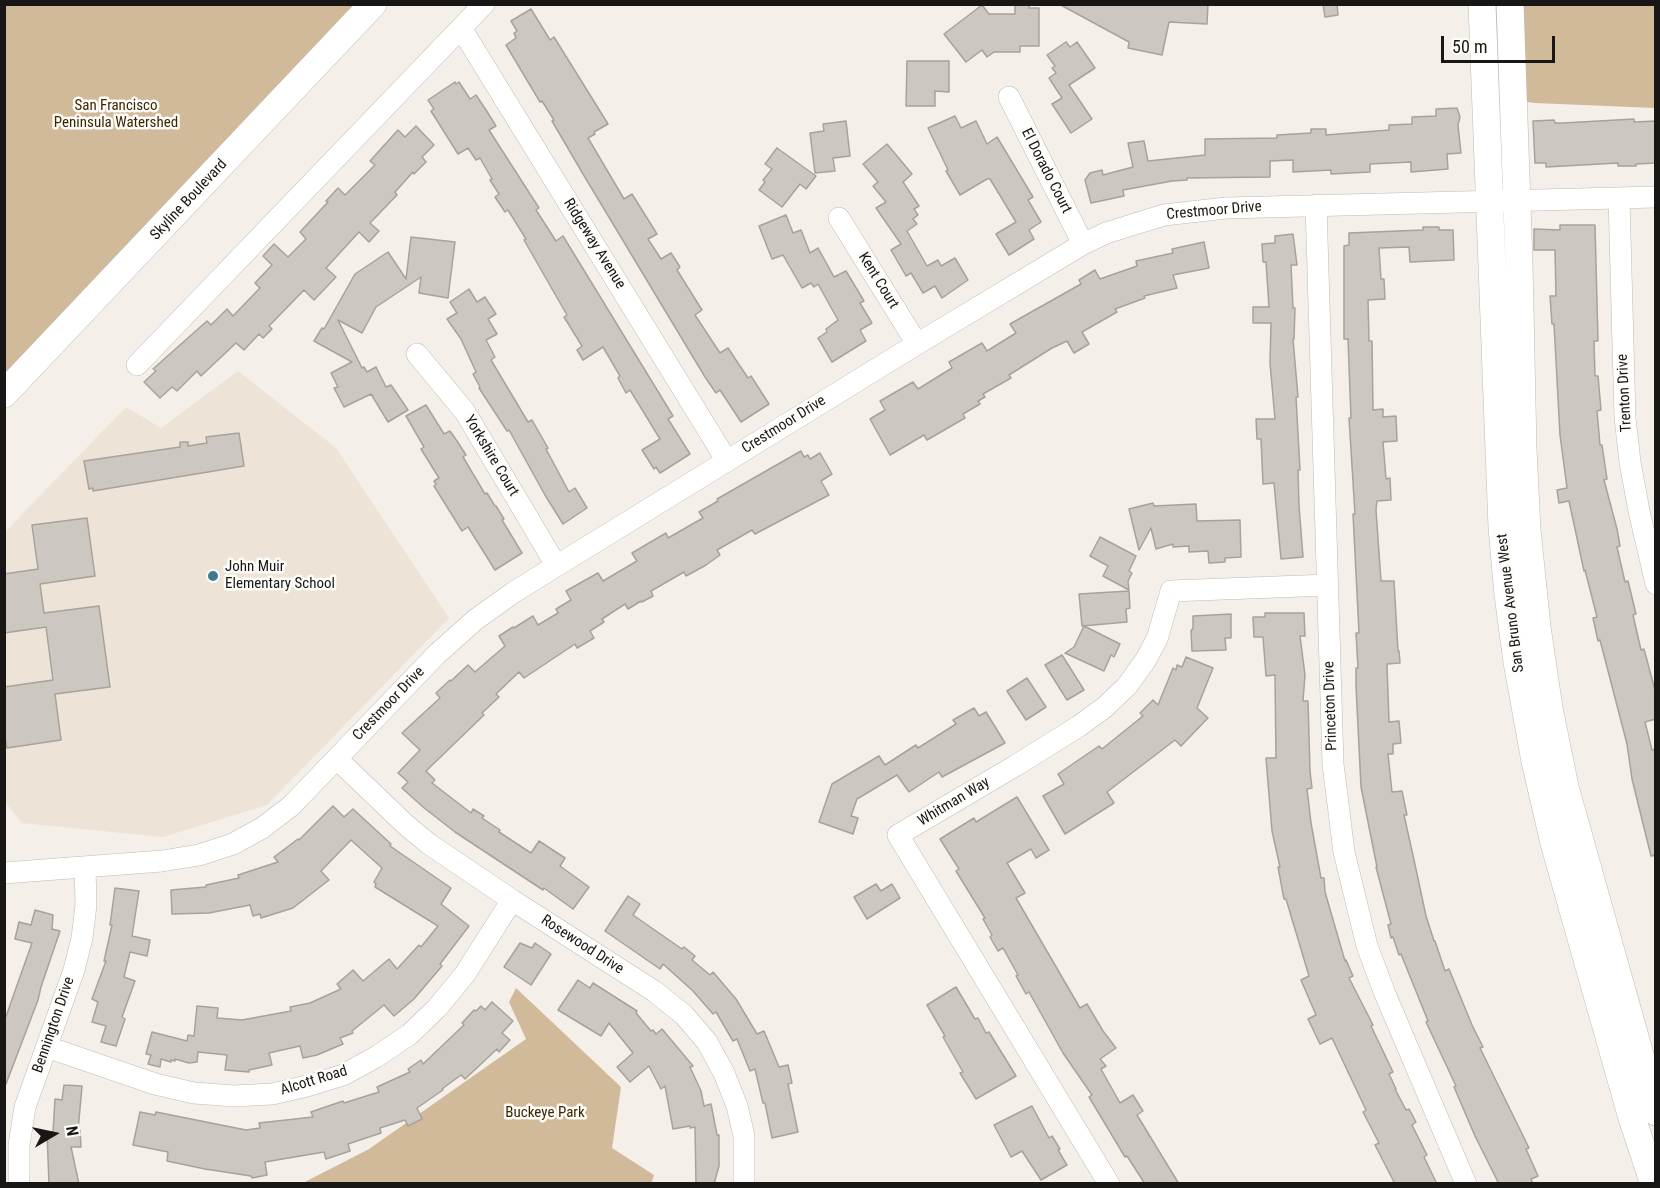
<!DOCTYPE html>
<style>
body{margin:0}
#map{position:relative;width:1660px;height:1188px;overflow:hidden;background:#f4efe9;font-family:"Roboto Condensed",sans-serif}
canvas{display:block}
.frame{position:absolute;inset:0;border:6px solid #191715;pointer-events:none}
.north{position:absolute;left:24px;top:1104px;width:60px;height:60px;-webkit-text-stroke:4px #fffdfa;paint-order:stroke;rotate:81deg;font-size:16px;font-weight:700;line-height:24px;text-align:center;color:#191715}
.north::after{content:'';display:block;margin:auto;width:21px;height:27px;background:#191715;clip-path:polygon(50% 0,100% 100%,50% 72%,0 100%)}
.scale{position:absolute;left:1441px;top:36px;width:114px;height:27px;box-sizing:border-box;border:3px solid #191715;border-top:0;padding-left:8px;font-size:18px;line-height:21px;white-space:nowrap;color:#191715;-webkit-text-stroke:4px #fffdfa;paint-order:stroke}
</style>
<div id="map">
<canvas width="1660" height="1188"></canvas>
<div class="frame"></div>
<div class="north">N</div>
<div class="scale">50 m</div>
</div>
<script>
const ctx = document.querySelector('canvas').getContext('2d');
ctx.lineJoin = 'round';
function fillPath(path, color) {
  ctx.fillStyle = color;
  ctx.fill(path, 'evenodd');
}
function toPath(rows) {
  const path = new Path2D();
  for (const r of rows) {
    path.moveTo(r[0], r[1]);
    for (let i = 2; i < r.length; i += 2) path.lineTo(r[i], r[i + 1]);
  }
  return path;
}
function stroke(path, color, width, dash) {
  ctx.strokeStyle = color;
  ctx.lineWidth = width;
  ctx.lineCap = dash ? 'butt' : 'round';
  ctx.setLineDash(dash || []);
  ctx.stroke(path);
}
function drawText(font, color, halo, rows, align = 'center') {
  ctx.font = font + ' "Roboto Condensed",sans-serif';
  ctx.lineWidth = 5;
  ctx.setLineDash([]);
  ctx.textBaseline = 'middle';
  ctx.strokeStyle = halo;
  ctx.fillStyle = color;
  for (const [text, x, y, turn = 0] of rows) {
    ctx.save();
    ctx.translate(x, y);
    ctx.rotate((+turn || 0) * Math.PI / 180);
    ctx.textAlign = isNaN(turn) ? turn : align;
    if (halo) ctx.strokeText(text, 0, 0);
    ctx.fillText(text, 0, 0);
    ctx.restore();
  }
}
fillPath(toPath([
 [238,371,336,448,449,618,267,805,163,837,22,823,5,802,4,533,126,407,161,428]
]), '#ede3d6');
fillPath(toPath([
 [5,5,373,5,5,394],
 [1509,5,1655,5,1655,108,1535,103,1514,100],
 [516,988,621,1087,612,1148,654,1175,651,1184,301,1184,369,1149,526,1039,509,1002]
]), '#d1ba9a');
const building = toPath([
 [1015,4,1029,4,1029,8,1039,8,1039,46,1020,46,1020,52,994,52,987,57,982,50,966,62,944,34,982,5,989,14,1015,14,1015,4],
 [1059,4,1208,4,1207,24,1169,22,1162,55,1128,48,1129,42,1059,4],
 [1323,4,1337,4,1338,15,1325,17,1323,4],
 [531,9,550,40,554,37,608,124,594,132,595,134,588,138,624,199,632,194,657,234,648,239,661,259,671,253,680,267,677,270,702,310,695,315,720,353,728,348,748,378,751,376,769,404,741,422,720,390,716,393,705,377,586,179,552,121,554,120,542,101,540,102,506,45,516,38,514,33,517,31,511,21,531,9],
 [1066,42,1070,47,1077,42,1095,68,1069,85,1092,119,1071,133,1052,104,1062,98,1049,78,1056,73,1052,68,1055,66,1047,55,1066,42],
 [907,61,949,61,949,92,935,91,935,106,906,106,907,61],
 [455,82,456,84,459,82,470,99,476,95,486,110,496,126,489,130,539,208,536,210,556,241,563,236,673,416,668,419,690,454,660,473,656,467,654,469,642,450,660,439,630,390,626,393,618,378,620,376,603,347,583,360,577,350,582,346,564,317,567,315,524,240,526,239,508,210,505,212,495,197,499,194,490,180,492,179,480,158,476,160,468,148,458,154,431,111,434,109,428,100,455,82],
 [1457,108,1460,117,1458,125,1461,153,1447,154,1448,169,1411,172,1411,162,1370,164,1370,172,1331,174,1331,170,1293,172,1293,160,1270,161,1270,177,1187,178,1187,180,1172,181,1123,190,1124,196,1091,203,1085,180,1090,173,1102,170,1103,175,1133,167,1128,143,1144,141,1148,161,1205,155,1205,139,1277,138,1277,135,1311,133,1311,129,1326,129,1326,135,1389,130,1389,125,1412,124,1412,117,1436,116,1436,109,1457,108],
 [955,116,961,128,976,121,987,144,997,137,1033,197,1028,200,1041,222,1029,230,1034,239,1009,255,996,234,1016,222,990,179,987,179,960,195,946,171,948,170,928,128,955,116],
 [1634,119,1634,122,1656,121,1656,163,1636,164,1636,166,1618,166,1618,163,1546,167,1546,163,1535,163,1533,121,1554,120,1555,123,1563,123,1634,119],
 [846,121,850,156,833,158,835,171,815,173,810,133,824,131,823,124,846,121],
 [416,126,434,145,422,157,426,162,414,174,413,172,395,192,397,195,370,223,379,231,369,242,359,232,326,268,336,277,314,300,304,290,269,326,272,329,263,338,259,334,244,350,236,343,201,376,197,371,177,391,172,387,160,398,144,382,156,371,153,369,207,321,211,325,227,309,233,316,260,288,255,283,272,265,263,256,274,244,288,257,306,239,300,232,328,202,326,201,338,188,345,195,375,165,370,161,398,130,405,137,416,126],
 [887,144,912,174,903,182,919,206,914,209,918,215,913,219,917,224,907,231,927,266,938,260,941,266,955,258,968,280,942,298,935,286,923,293,911,273,906,276,891,250,901,244,876,208,886,202,873,186,878,182,863,164,887,144],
 [777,148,816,176,806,189,800,184,782,207,759,190,765,182,763,180,772,169,765,164,777,148],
 [786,215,793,233,801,230,810,253,818,248,834,277,846,271,864,301,860,303,872,323,860,330,866,341,832,362,818,338,827,332,826,329,838,320,818,284,814,287,811,283,802,288,783,255,772,259,759,226,786,215],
 [1560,225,1595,225,1598,341,1594,341,1595,376,1598,376,1601,410,1597,411,1600,445,1602,445,1607,479,1604,480,1617,529,1620,546,1617,547,1625,582,1628,581,1636,614,1633,615,1641,650,1644,649,1656,694,1656,719,1645,722,1652,750,1656,749,1656,855,1651,856,1632,779,1627,744,1600,640,1598,641,1593,618,1597,617,1585,570,1584,571,1569,501,1559,503,1557,490,1567,488,1560,435,1554,324,1552,324,1550,296,1556,296,1555,250,1534,250,1534,229,1560,230,1560,225],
 [1423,227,1439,227,1439,230,1453,230,1454,260,1410,262,1409,247,1379,248,1381,279,1384,279,1385,299,1368,300,1369,341,1372,341,1373,410,1383,409,1383,417,1396,416,1397,441,1383,442,1386,479,1390,478,1391,500,1377,501,1376,510,1381,581,1394,581,1398,651,1399,651,1400,663,1387,664,1389,722,1399,721,1401,743,1393,744,1393,754,1388,754,1392,792,1402,791,1407,815,1404,815,1414,860,1426,916,1434,941,1435,941,1445,971,1449,969,1472,1025,1483,1047,1480,1048,1529,1148,1526,1149,1538,1176,1531,1179,1533,1184,1499,1184,1475,1136,1454,1087,1456,1086,1426,1022,1428,1021,1401,954,1399,955,1393,937,1391,938,1388,925,1391,924,1376,867,1377,867,1361,787,1356,686,1356,668,1358,668,1356,633,1359,633,1353,514,1355,514,1349,418,1351,418,1348,339,1344,339,1344,246,1349,245,1349,233,1423,230,1423,227],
 [1293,234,1297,265,1291,265,1293,308,1295,308,1294,339,1293,339,1298,397,1296,397,1300,470,1298,470,1299,506,1303,557,1281,559,1274,483,1263,484,1261,439,1257,439,1256,419,1275,419,1270,363,1271,323,1253,323,1253,307,1269,307,1266,262,1263,262,1262,244,1275,243,1275,236,1293,234],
 [411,237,455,242,448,298,419,293,421,277,376,307,362,333,338,320,362,368,364,367,367,372,376,367,386,387,391,385,408,410,388,422,371,394,344,407,334,388,338,387,331,373,352,362,314,341,322,328,324,329,355,274,388,252,406,279,411,237],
 [1204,242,1209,268,1173,275,1177,288,1144,296,1145,298,1115,309,1117,312,1082,332,1089,344,1074,353,1067,341,1052,348,1009,375,1011,378,983,394,985,397,978,401,980,404,963,414,965,418,927,440,924,435,890,455,870,419,885,410,880,401,913,382,918,389,952,368,949,362,982,343,987,351,1016,333,1010,324,1081,284,1079,280,1095,270,1100,279,1137,266,1136,261,1173,253,1172,249,1204,242],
 [469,289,477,302,485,297,496,314,488,319,497,334,486,340,495,357,491,360,528,422,532,420,548,448,546,449,569,492,575,488,587,508,563,524,545,495,509,430,507,431,479,388,480,387,473,374,476,372,461,339,447,319,457,313,450,302,469,289],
 [426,405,444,434,450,431,457,441,466,455,463,457,485,494,487,493,495,506,496,506,504,519,502,520,522,553,495,570,468,527,462,531,434,486,436,484,434,481,439,478,421,449,424,447,406,416,426,405],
 [239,433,244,466,93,491,93,488,89,489,84,461,180,447,180,442,188,442,188,446,207,443,206,437,239,433],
 [801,451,804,457,808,455,810,459,820,453,832,474,821,481,829,495,755,534,752,530,717,550,720,555,706,565,686,576,684,572,651,591,653,596,642,602,641,601,628,609,625,604,602,619,604,622,590,631,594,638,577,648,575,644,524,678,519,672,496,694,499,697,482,713,484,715,426,771,435,780,432,783,471,813,473,809,484,816,482,818,500,830,499,832,531,853,539,841,565,858,560,866,589,887,573,909,544,888,543,890,455,832,423,807,402,788,408,782,398,773,420,750,402,733,440,698,436,693,450,680,451,681,468,665,475,672,505,646,499,636,513,627,514,628,533,616,538,625,558,613,556,609,571,600,566,591,598,573,603,581,637,561,632,553,666,533,668,538,703,518,699,512,718,501,717,499,801,451],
 [1153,503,1154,506,1196,504,1197,521,1240,520,1241,557,1225,558,1225,562,1209,563,1208,551,1189,552,1189,546,1173,547,1173,544,1156,549,1151,528,1139,550,1129,509,1153,503],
 [87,518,95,576,40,584,44,613,99,606,110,687,55,694,61,740,7,748,4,733,4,687,53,680,46,627,4,633,4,574,38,569,32,525,87,518],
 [1100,537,1136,556,1129,571,1132,573,1128,581,1129,590,1103,576,1108,566,1090,556,1100,537],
 [1129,591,1130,608,1126,609,1127,622,1082,626,1079,594,1129,591],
 [1265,613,1304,613,1305,636,1300,636,1305,675,1303,701,1308,701,1310,771,1312,788,1307,789,1311,823,1321,878,1324,878,1325,892,1345,961,1346,960,1353,976,1349,978,1373,1025,1371,1026,1393,1072,1389,1074,1396,1089,1395,1089,1406,1110,1409,1109,1416,1122,1412,1125,1427,1155,1424,1157,1437,1184,1395,1184,1375,1145,1379,1143,1363,1112,1366,1110,1332,1038,1320,1044,1308,1019,1316,1015,1301,980,1309,976,1286,899,1284,899,1278,867,1280,867,1272,831,1266,758,1276,758,1275,675,1266,676,1263,637,1254,637,1253,617,1265,617,1265,613],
 [1231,614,1231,638,1225,638,1226,650,1192,651,1191,631,1193,628,1193,616,1231,614],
 [1084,626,1120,644,1114,657,1111,655,1104,671,1065,653,1074,647,1084,626],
 [1062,655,1084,690,1067,700,1045,665,1062,655],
 [1186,657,1213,668,1197,708,1208,718,1181,746,1175,740,1107,792,1114,803,1065,834,1043,796,1064,784,1058,774,1099,746,1102,749,1143,716,1140,713,1153,700,1158,705,1173,668,1176,670,1177,665,1182,667,1186,657],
 [1027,678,1046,707,1026,720,1007,691,1027,678],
 [974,708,979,716,986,712,1005,743,942,777,939,772,909,792,897,775,857,799,851,816,858,818,853,834,819,822,832,784,879,756,885,765,916,745,918,748,956,724,953,720,974,708],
 [1017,797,1049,850,1036,858,1031,849,1007,863,1025,893,1016,898,1080,1008,1087,1004,1103,1031,1116,1048,1100,1059,1106,1066,1101,1069,1120,1103,1133,1095,1143,1111,1137,1115,1179,1184,1145,1184,1127,1156,1125,1157,1089,1097,1092,1095,1063,1053,1029,992,1026,994,1016,976,1018,975,1003,948,998,951,990,937,992,935,983,919,985,918,956,871,959,869,940,839,974,818,976,822,1017,797],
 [333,806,344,817,353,809,391,844,390,846,451,888,441,904,469,926,440,964,442,966,414,999,394,1016,384,1005,352,1031,353,1033,340,1038,343,1044,317,1055,303,1058,300,1046,269,1053,272,1065,249,1070,249,1072,225,1070,227,1055,198,1052,197,1062,189,1063,175,1059,175,1061,171,1060,171,1062,161,1059,160,1067,148,1064,151,1055,146,1054,152,1032,187,1041,188,1035,194,1036,197,1006,218,1008,217,1018,242,1020,291,1011,290,1007,310,1003,341,989,337,984,353,970,363,981,389,959,397,969,419,945,421,947,438,926,375,887,376,884,374,882,382,868,351,840,321,871,329,880,293,908,261,918,260,914,253,916,250,905,209,913,172,914,171,890,206,887,206,885,239,878,238,875,278,862,274,857,298,839,299,840,333,806],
 [876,884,881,891,892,884,900,898,867,919,854,897,876,884],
 [115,888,139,891,132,936,150,940,147,956,130,952,124,977,135,981,122,1017,125,1019,116,1046,101,1042,106,1026,92,1022,98,1002,92,999,106,961,104,961,112,925,110,925,115,888],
 [628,896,640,904,633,915,682,949,684,947,695,956,692,960,710,975,713,972,736,999,757,1034,764,1031,779,1067,788,1065,792,1083,788,1084,798,1132,772,1138,765,1103,763,1103,755,1069,750,1071,737,1039,733,1041,716,1012,713,1014,693,991,663,964,660,969,605,931,628,896],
 [35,910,53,915,52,929,60,931,41,987,38,1000,6,1084,4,1084,4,1022,32,943,15,939,19,922,31,925,35,910],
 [520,943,532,948,535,943,551,954,531,985,504,967,520,943],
 [578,980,590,988,593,983,637,1011,636,1013,651,1031,653,1030,656,1034,662,1029,693,1066,690,1067,701,1091,704,1106,711,1104,717,1135,719,1135,719,1166,714,1184,696,1184,695,1127,690,1128,690,1126,673,1129,665,1086,661,1089,649,1066,630,1082,617,1067,633,1053,609,1023,601,1036,558,1010,578,980],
 [956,987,975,1019,978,1018,986,1033,989,1032,1016,1076,976,1099,960,1073,963,1072,943,1037,945,1036,927,1005,956,987],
 [492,1002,513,1021,502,1033,510,1040,499,1052,497,1049,465,1079,461,1075,442,1089,443,1090,417,1108,422,1119,408,1126,405,1120,380,1128,381,1133,348,1144,350,1151,326,1159,324,1152,265,1162,267,1175,252,1178,251,1176,205,1169,167,1161,168,1152,133,1145,140,1112,155,1115,156,1112,246,1130,260,1128,259,1123,313,1117,311,1112,343,1101,344,1103,379,1092,377,1087,410,1072,408,1069,421,1060,423,1064,464,1025,462,1023,474,1010,476,1011,481,1006,485,1010,492,1002],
 [64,1085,82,1086,78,1131,80,1130,81,1147,71,1147,79,1184,49,1184,47,1132,53,1132,55,1099,62,1100,64,1085],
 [1032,1106,1049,1138,1052,1136,1060,1149,1058,1150,1067,1165,1041,1180,1022,1151,1011,1157,994,1125,1032,1106]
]);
fillPath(building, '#ccc7c1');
stroke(building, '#a6a29c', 1.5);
const minor = toPath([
 [461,28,727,461],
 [1009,97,1083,244],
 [1619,198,1625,418,1630,462,1639,511,1656,584],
 [1316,205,1333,764,1344,852,1367,946,1385,994,1466,1184],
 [839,218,917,344],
 [417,354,465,412,556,565],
 [137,365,484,4],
 [337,759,406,825,429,844,512,900,654,991,684,1015,707,1042,724,1073,737,1106,744,1136,744,1184],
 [4,873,162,861,199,855,233,844,262,828,291,806,437,654,475,620,514,592,917,344,1083,244,1106,233,1164,215,1226,208,1656,197],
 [47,1047,155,1084,194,1093,234,1096,272,1094,307,1086,343,1075,376,1057,410,1034,437,1008,465,974,512,900],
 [19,1184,19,1145,25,1107,74,970,82,938,86,905,85,867],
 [1109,1184,898,835,1015,766,1079,726,1105,707,1127,686,1145,661,1157,639,1171,591,1328,585]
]);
const major = toPath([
 [1482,4,1502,528,1508,595,1517,662,1535,761,1554,843,1632,1118,1654,1184],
 [1510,4,1519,263,1523,449,1527,530,1537,627,1549,708,1565,787,1656,1112],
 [4,394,373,4]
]);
stroke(minor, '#bfbab4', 22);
stroke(major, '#bfbab4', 28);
stroke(minor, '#fff', 21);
stroke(major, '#fff', 27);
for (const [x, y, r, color] of [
 [213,576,6,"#3d7a91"]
]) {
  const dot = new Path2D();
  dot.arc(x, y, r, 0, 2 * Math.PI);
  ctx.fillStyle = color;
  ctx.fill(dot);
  stroke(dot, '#fffdfa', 2);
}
drawText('15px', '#3c2600', '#fffdfa', [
 ["San Francisco",116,106],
 ["Peninsula Watershed",116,123],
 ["Buckeye Park",545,1113]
]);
drawText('15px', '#191715', '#fffdfa', [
 ["El Dorado Court",1046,171,63],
 ["Skyline Boulevard",189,200,-47],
 ["Crestmoor Drive",1214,211,-5],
 ["Ridgeway Avenue",594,244,58],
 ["Kent Court",878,281,58],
 ["Trenton Drive",1625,393,-93],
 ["Crestmoor Drive",784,425,-32],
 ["Yorkshire Court",491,456,59],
 ["San Bruno Avenue West",1511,603,-97],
 ["Crestmoor Drive",389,704,-46],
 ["Princeton Drive",1331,706,-92],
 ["Whitman Way",954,802,-31],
 ["Rosewood Drive",582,945,33],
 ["Bennington Drive",54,1025,-71],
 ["Alcott Road",314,1081,-17]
]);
drawText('15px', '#191715', '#fffdfa', [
 ["John Muir",225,567],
 ["Elementary School",225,584]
], 'left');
</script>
